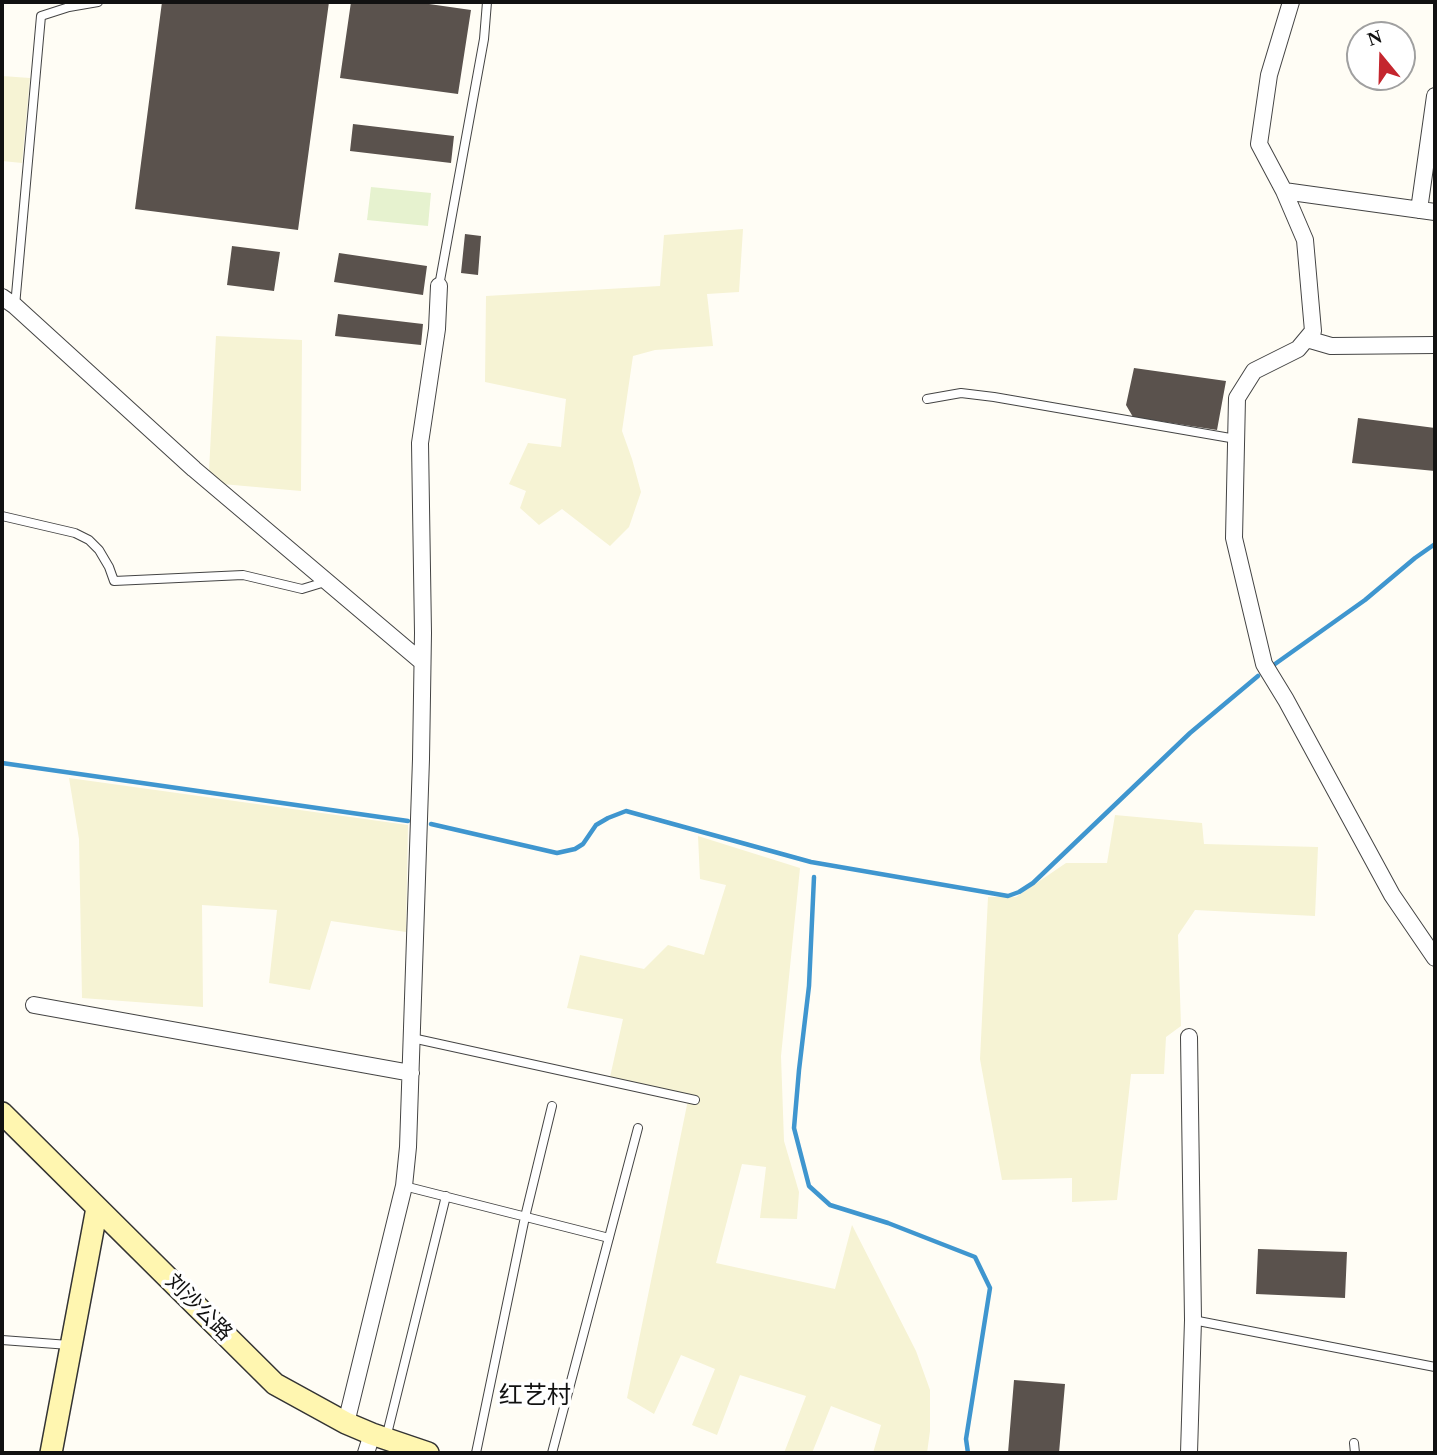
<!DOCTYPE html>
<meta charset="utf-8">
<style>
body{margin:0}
#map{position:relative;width:1437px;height:1455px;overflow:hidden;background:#fffdf5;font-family:"Times New Roman",serif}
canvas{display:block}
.frame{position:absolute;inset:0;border:4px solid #111;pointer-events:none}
.north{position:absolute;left:1346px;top:21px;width:70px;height:70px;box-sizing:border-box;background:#fff;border:2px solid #a0a0a0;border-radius:50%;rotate:341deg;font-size:19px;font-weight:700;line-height:28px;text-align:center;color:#111}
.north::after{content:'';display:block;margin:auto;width:24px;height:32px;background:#c4262e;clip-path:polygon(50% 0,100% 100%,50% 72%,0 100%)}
</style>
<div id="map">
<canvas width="1437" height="1455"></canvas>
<div class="frame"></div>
<div class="north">N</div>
</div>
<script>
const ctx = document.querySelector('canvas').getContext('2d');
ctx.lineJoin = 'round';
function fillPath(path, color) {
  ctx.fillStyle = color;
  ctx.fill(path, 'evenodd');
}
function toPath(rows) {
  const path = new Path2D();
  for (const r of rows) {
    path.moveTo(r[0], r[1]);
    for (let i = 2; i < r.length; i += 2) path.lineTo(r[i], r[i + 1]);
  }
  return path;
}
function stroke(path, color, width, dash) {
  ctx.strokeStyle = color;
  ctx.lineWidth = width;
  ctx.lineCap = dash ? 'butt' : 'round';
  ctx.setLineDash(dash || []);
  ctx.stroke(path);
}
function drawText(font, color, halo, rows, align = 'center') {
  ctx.font = font + ' "Times New Roman","Noto Sans SC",serif';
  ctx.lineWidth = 7;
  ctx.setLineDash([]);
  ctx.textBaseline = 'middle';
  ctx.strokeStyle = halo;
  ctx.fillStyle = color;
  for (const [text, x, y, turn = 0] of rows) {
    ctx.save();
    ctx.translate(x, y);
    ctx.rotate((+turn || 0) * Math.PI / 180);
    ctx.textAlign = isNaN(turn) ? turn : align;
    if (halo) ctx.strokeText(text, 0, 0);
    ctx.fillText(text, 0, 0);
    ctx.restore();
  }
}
fillPath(toPath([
 [2,76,30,78,22,163,2,161],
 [743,229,739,292,707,294,713,346,655,350,633,356,622,431,632,459,641,492,629,527,610,546,562,509,539,525,520,508,526,491,509,484,528,443,561,447,566,399,485,382,486,296,660,286,664,235],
 [216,336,302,340,301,491,222,484,209,471],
 [69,778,408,825,406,932,331,921,310,990,269,983,277,910,202,905,203,1007,82,998,79,839],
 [1115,815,1202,823,1204,844,1318,847,1315,916,1195,910,1178,935,1181,1026,1166,1037,1164,1074,1131,1074,1117,1200,1072,1202,1072,1178,1002,1180,980,1059,988,897,1016,897,1066,863,1107,863],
 [698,836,800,868,781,1056,784,1141,799,1192,797,1219,760,1218,766,1167,742,1164,716,1263,835,1289,852,1225,916,1351,930,1390,930,1431,927,1453,873,1453,881,1425,831,1406,812,1453,784,1453,806,1396,740,1375,717,1435,692,1425,715,1369,681,1355,654,1414,627,1398,688,1100,610,1077,623,1019,567,1008,580,955,644,969,668,945,704,955,726,885,700,879]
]), '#f6f3d4');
fillPath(toPath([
 [371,187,431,193,428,226,367,220]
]), '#e6f2cf');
stroke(toPath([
 [1275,664,1365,600,1415,558,1435,544],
 [2,763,408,821],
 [431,824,557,853,575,849,583,844,596,825,608,818,626,811,811,862,1008,896,1019,892,1033,883,1190,733,1258,676],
 [814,877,809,986,799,1070,794,1128,809,1186,830,1205,888,1223,975,1257,990,1288,966,1439,968,1453]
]), '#3f96cf', 4.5);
fillPath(toPath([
 [162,2,329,2,298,230,135,209],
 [351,2,415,2,471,10,458,94,340,78],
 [353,124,454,136,451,163,350,151],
 [465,234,481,236,478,275,461,273],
 [232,246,280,252,274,291,227,285],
 [339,253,427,266,423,295,334,282],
 [338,314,423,324,421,345,335,336],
 [1134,368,1226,381,1217,430,1133,417,1126,405],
 [1358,418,1435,428,1435,471,1352,463],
 [1258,1249,1347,1252,1345,1298,1256,1294],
 [1014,1380,1065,1384,1059,1453,1008,1453]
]), '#5a524d');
const lane = toPath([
 [439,286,484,39,487,2],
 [15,306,41,16,69,7,98,2],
 [927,399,961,393,994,397,1236,439],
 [2,516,75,533,89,540,99,550,109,567,114,581,243,575,302,589,325,582],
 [412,1038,695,1100],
 [404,1186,609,1238],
 [1193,1320,1435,1367],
 [2,1340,69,1345],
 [386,1438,446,1196],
 [1354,1443,1355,1453],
 [476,1453,525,1217,552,1106],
 [552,1453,638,1128]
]);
const street = toPath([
 [1291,2,1269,75,1259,144,1284,191,1305,240,1313,331,1298,349,1254,371,1237,398,1234,538,1264,664,1286,700,1392,895,1435,958],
 [1284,191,1435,212],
 [1419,210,1435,96],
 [2,297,15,306,194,469,422,662],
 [1307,339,1331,346,1435,345],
 [34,1005,411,1073],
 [1189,1037,1193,1320,1189,1453],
 [346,1423,404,1186,408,1147,421,759,423,633,420,443,437,329,439,286],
 [366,1453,372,1434]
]);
const secondary = toPath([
 [2,1113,275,1384,346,1423,372,1434,428,1453],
 [51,1453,97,1208]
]);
stroke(lane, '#444', 10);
stroke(street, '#444', 18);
stroke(secondary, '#333', 24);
stroke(lane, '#fff', 8);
stroke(street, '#fff', 16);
stroke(secondary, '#fff6b0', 21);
drawText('21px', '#111', '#fff', [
 ["刘沙公路",198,1308,45]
]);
drawText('24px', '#111', '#fff', [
 ["红艺村",535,1397]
]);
</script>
